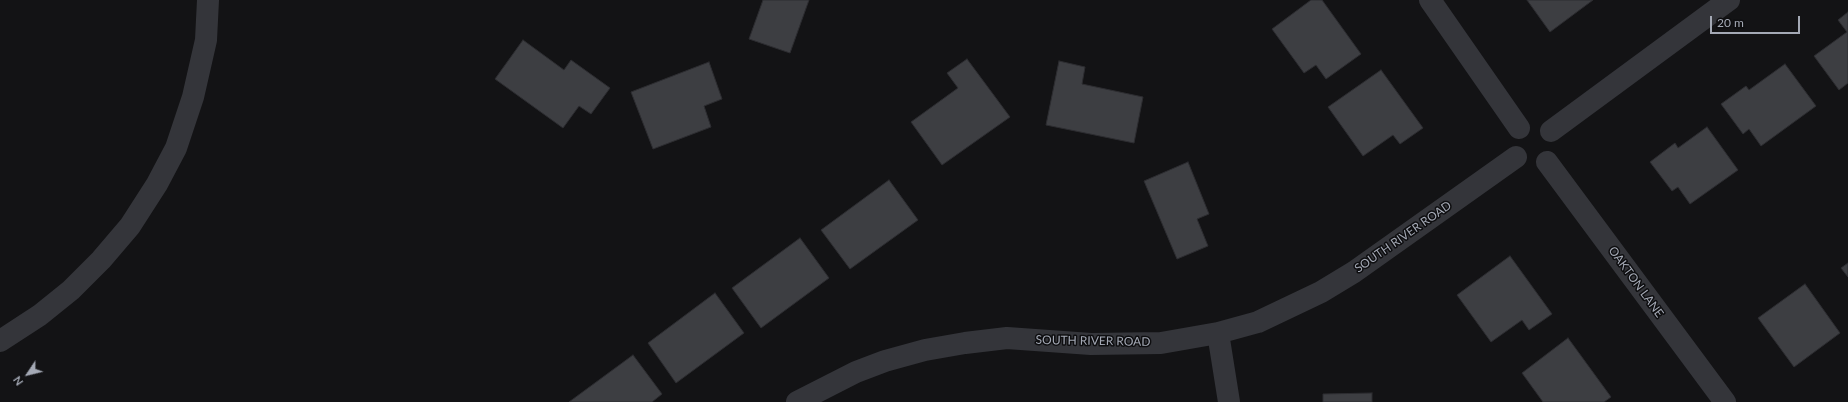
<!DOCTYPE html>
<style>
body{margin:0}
#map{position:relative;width:1848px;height:402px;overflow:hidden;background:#131315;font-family:Lato,sans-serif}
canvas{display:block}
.north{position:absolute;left:8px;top:354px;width:40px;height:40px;-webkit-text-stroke:3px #0e0e10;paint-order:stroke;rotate:235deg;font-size:11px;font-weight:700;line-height:16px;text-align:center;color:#a4a9b5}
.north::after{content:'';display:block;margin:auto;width:14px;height:18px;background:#a4a9b5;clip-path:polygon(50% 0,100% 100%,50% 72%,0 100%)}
.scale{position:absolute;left:1710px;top:16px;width:90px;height:18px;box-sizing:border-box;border:2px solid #a4a9b5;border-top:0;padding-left:5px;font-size:12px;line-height:14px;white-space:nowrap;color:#a4a9b5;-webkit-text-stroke:3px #0e0e10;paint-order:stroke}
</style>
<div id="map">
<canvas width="1848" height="402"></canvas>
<div class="north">N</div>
<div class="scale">20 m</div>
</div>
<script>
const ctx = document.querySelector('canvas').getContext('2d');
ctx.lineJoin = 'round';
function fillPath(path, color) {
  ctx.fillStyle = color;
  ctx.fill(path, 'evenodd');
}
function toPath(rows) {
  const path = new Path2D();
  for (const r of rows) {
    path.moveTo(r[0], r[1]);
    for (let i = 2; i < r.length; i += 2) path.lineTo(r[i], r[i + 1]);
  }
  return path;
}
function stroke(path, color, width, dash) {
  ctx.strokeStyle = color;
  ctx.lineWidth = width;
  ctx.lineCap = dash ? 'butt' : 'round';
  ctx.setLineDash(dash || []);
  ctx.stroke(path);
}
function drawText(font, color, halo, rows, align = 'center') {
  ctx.font = font + ' Lato,sans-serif';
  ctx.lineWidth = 3;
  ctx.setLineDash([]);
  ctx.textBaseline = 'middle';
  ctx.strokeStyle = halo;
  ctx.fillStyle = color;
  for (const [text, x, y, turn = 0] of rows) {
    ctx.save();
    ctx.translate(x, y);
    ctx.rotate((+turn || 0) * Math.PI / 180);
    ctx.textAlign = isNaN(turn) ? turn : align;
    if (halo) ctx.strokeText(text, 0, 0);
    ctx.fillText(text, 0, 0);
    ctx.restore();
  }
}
const building = toPath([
 [763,0,809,0,790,53,749,39,763,0],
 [1311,0,1322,0,1361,54,1326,79,1316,65,1304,73,1272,29,1311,0],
 [1527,0,1593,0,1550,32,1527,0],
 [1848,12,1848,83,1839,90,1814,56,1847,32,1838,20,1848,12],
 [523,40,564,70,571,60,610,88,591,114,579,106,563,128,495,79,523,40],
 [967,59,1010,117,942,165,911,122,958,88,947,73,967,59],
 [1059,61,1085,67,1082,84,1143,97,1134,143,1046,125,1059,61],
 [709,62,722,99,704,106,711,127,653,149,631,92,709,62],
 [1785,64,1816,106,1761,146,1749,129,1743,134,1721,104,1746,86,1749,90,1785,64],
 [1381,70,1423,128,1400,144,1393,135,1363,156,1328,107,1381,70],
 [1707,127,1738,170,1690,204,1678,187,1672,191,1650,162,1675,143,1678,148,1707,127],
 [1188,162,1209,214,1197,219,1208,246,1177,259,1144,181,1188,162],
 [889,180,918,220,850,269,821,230,889,180],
 [800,238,829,278,761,328,732,288,800,238],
 [1510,256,1552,314,1529,330,1522,320,1491,342,1457,295,1510,256],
 [1848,263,1848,277,1841,268,1848,263],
 [1805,284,1840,333,1794,367,1758,318,1805,284],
 [715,293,744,333,676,383,648,343,715,293],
 [1568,338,1611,397,1604,402,1543,402,1522,373,1568,338],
 [633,355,662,394,652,402,569,402,633,355],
 [1372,393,1372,402,1323,402,1323,394,1372,393]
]);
fillPath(building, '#3d3e42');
stroke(building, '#2d2d31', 1);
stroke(toPath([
 [1430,0,1519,128],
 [1551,131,1729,0],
 [1547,162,1725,402],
 [1218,333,1229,402],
 [0,341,40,315,71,290,101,260,130,226,157,184,176,148,193,97,206,40,208,0],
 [797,402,856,372,885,361,925,350,965,343,1007,338,1091,344,1161,343,1218,333,1258,322,1321,292,1354,272,1516,157]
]), '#34353a', 22);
drawText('12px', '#a4a9b5', '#0e0e10', [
 ["SOUTH RIVER ROAD",1403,237,-35],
 ["OAKTON LANE",1636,282,54],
 ["SOUTH RIVER ROAD",1093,341,1]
]);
</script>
